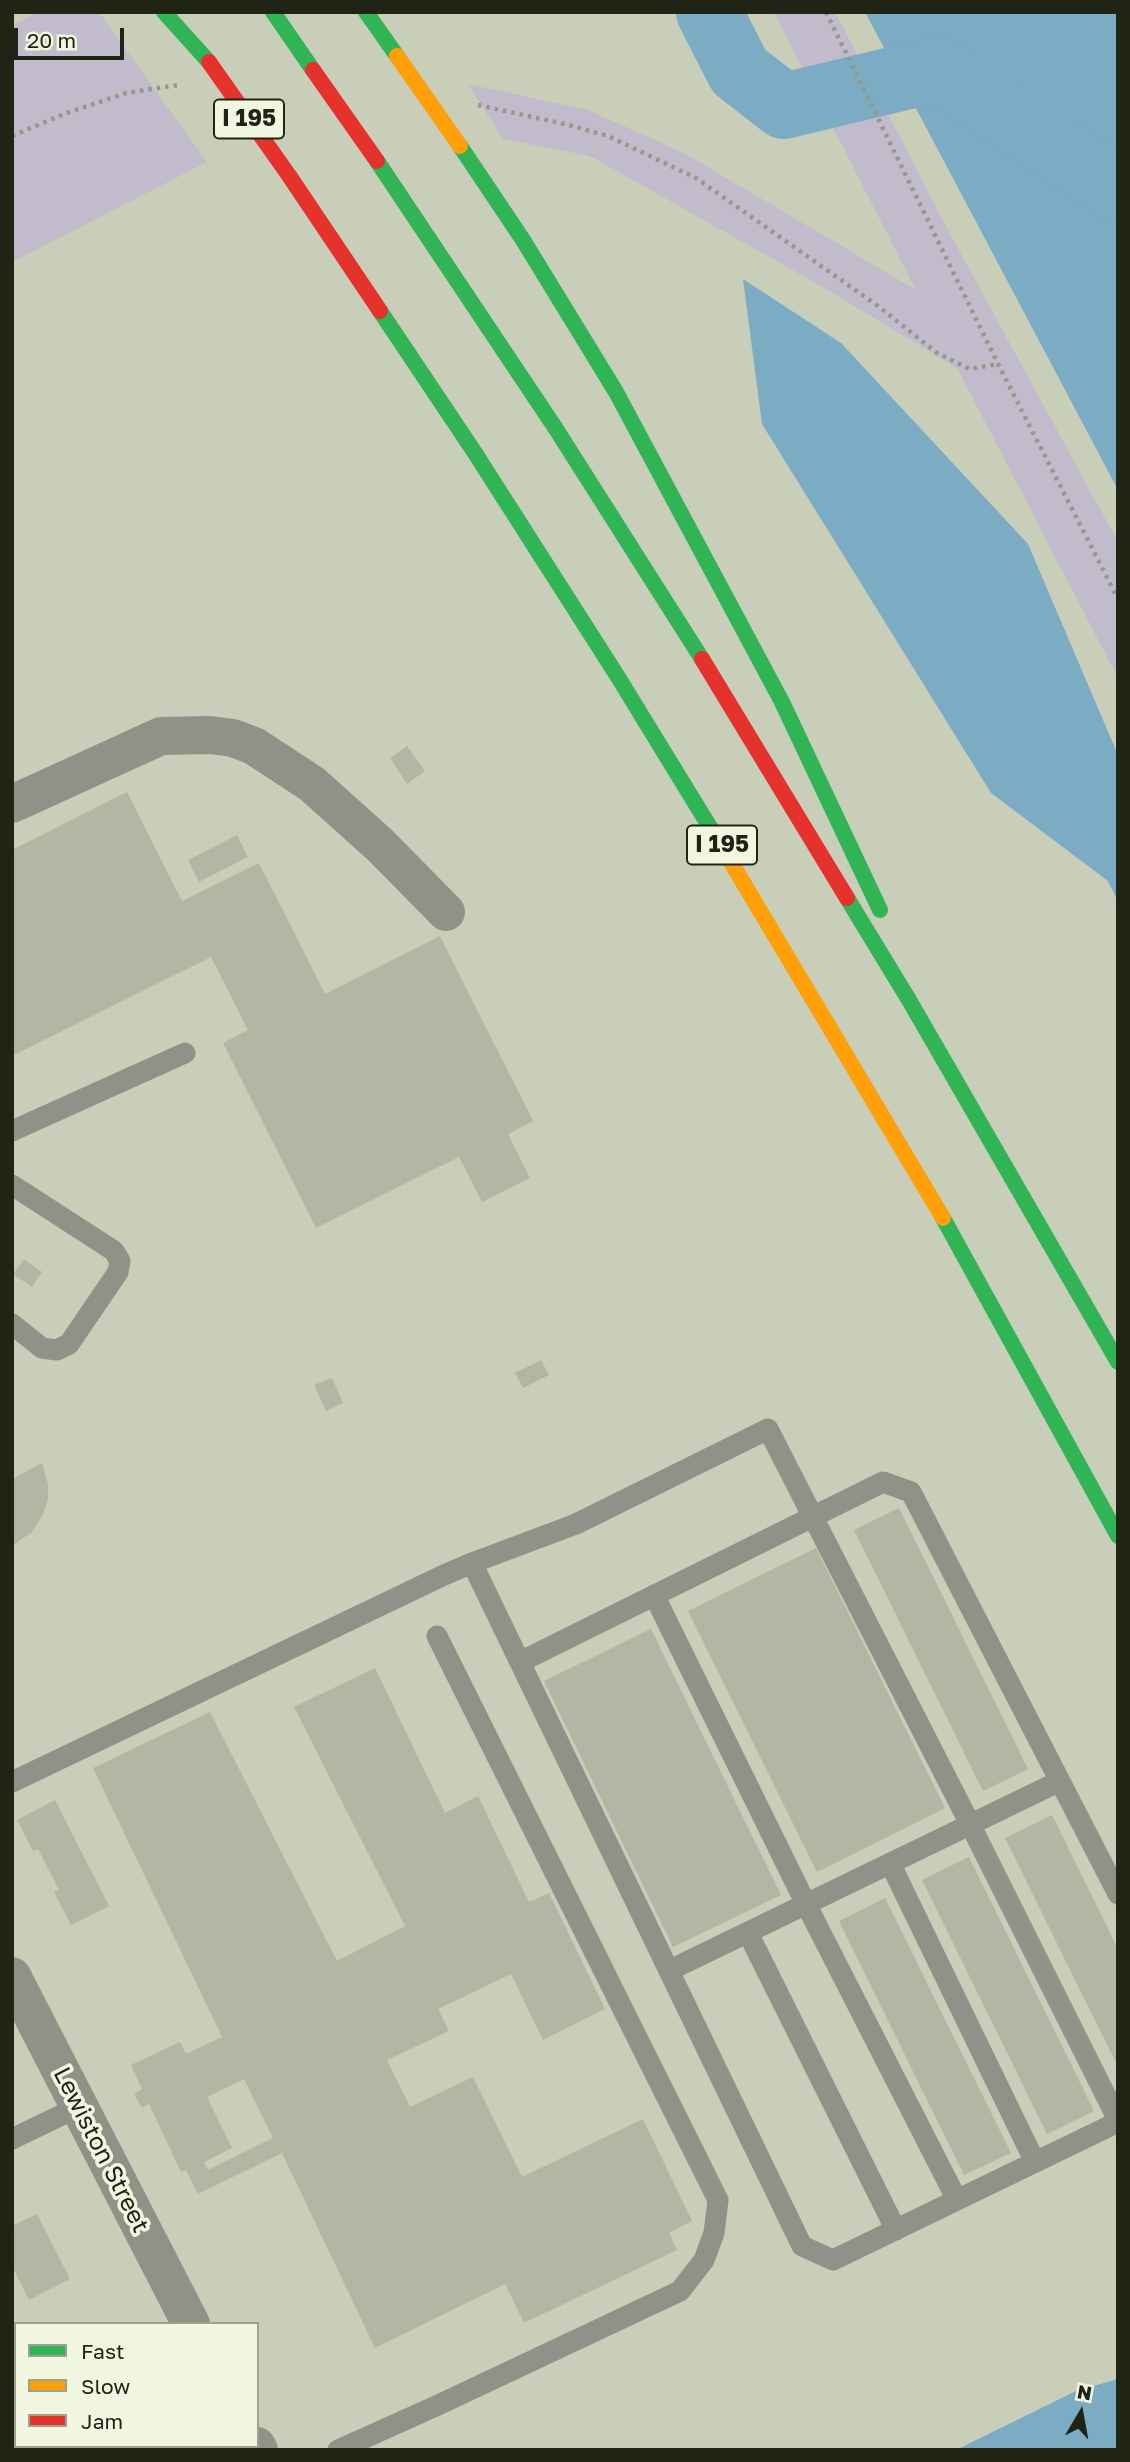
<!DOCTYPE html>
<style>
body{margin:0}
#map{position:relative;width:1130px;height:2462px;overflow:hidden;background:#c8ceb8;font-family:"Golos Text",sans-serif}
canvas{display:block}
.frame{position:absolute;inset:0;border:14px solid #202414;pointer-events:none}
.legend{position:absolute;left:14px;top:2322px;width:245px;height:126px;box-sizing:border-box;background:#f0f6e0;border:2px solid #9da28e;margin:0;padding:9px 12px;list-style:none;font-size:21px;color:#202414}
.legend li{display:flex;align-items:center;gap:14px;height:35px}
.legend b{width:35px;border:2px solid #9da28e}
.north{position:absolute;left:1046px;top:2378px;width:70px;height:70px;-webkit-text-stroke:5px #f0f6e0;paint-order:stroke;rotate:10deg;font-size:19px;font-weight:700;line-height:28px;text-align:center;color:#202414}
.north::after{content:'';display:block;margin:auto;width:24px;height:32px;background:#202414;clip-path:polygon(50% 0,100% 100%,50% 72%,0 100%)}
.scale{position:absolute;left:14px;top:28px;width:110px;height:32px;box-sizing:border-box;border:4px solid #202414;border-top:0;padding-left:9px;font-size:21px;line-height:24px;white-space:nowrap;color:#202414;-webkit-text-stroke:5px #f0f6e0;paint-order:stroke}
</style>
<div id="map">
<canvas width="1130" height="2462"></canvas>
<div class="frame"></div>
<ul class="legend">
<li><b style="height:9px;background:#30b455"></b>Fast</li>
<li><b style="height:9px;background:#ff9f0a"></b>Slow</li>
<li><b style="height:9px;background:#e5322d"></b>Jam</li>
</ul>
<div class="north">N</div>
<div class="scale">20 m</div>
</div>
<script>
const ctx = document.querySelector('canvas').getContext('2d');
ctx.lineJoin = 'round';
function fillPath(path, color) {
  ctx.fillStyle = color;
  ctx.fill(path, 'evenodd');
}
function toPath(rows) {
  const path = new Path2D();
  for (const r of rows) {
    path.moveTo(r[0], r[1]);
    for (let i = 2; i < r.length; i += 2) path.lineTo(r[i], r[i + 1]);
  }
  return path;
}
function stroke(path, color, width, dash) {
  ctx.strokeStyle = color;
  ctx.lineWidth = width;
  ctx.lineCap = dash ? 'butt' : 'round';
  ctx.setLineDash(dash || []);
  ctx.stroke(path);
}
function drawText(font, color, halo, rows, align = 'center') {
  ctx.font = font + ' "Golos Text",sans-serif';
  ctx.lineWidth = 7;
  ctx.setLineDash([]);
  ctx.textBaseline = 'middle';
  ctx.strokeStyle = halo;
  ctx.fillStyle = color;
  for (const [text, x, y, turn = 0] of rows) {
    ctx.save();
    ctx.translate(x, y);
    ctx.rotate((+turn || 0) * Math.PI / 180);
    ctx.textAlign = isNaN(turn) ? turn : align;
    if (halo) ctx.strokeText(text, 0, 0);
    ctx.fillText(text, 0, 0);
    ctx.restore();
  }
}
fillPath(toPath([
 [40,12,99,12,207,162,12,262,12,25],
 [774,12,835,12,948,230,1118,542,1118,678,957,368,821,286,590,156,503,139,468,84,588,110,684,153,916,290]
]), '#c1bbcb');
fillPath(toPath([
 [865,12,1118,12,1118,490],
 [743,279,841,343,1028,544,1118,755,1118,902,1108,881,991,793,762,424],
 [1118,2379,1118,2450,956,2450,1076,2391]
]), '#7cabc4');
stroke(toPath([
 [709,12,739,71,784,106,938,69,1118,189]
]), '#7cabc4', 66);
fillPath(toPath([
 [407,746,425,771,407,784,390,758],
 [127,792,182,901,259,863,325,994,440,936,533,1121,508,1134,530,1178,482,1202,459,1157,316,1228,223,1043,248,1030,211,957,12,1056,12,850],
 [237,835,248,857,199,882,188,860],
 [24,1259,42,1272,32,1287,13,1274],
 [541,1360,549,1375,523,1388,515,1373],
 [332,1378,343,1403,326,1411,314,1385],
 [42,1463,48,1484,48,1499,42,1516,32,1532,12,1546,12,1479],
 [899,1508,1028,1769,983,1791,854,1530],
 [816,1548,945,1808,817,1872,688,1611],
 [651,1629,781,1895,673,1947,544,1681],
 [375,1668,445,1813,478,1796,529,1902,549,1893,605,2009,543,2040,511,1974,438,2009,449,2031,387,2060,410,2107,473,2077,522,2177,643,2119,692,2221,669,2233,677,2250,524,2323,505,2284,375,2348,282,2153,198,2194,186,2170,181,2172,149,2104,142,2108,134,2094,142,2089,131,2065,180,2042,186,2054,222,2037,93,1768,210,1712,337,1961,405,1926,294,1707],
 [244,2079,273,2138,208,2170,204,2162,232,2148,207,2097],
 [55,1800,109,1906,71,1925,54,1892,59,1890,38,1849,33,1851,17,1820],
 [1052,1815,1118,1949,1118,2067,1005,1838],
 [969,1857,1094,2111,1047,2134,922,1880],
 [885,1898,1011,2153,964,2175,839,1921],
 [37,2214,70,2279,29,2300,12,2266,12,2226]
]), '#b4b5a3');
stroke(toPath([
 [826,12,998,364,1118,599],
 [478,105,569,125,608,136,696,178,878,306,937,353,970,369,998,364],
 [12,136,64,114,126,93,178,85]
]), '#95988b', 4.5, [3.5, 5]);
stroke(toPath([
 [12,1131,185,1053],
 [12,1185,114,1251,120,1261,118,1272,69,1344,57,1350,42,1348,12,1324],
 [472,1563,576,1524,768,1429,970,1824,1118,2120],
 [654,1595,806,1904,957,2200],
 [520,1662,883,1482,911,1492,1118,1894],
 [12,1782,444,1575,472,1563,802,2246,833,2260,1118,2122],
 [890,1863,1035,2162],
 [748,1933,896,2230],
 [670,1970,1060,1781],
 [12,2139,78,2107],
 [338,2450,436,2406,680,2291,704,2260,714,2233,718,2200,437,1636]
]), '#909288', 21);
stroke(toPath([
 [12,804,161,736,210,735,233,738,254,746,312,784,380,845,446,912],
 [12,1976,191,2324],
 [257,2446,259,2450],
 [119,2450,121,2446]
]), '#909288', 38);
stroke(toPath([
 [164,12,209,62],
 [273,12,313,70],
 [366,12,397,56],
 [460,146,523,240,616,392,782,702,880,910],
 [377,161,556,429,702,659],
 [380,311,475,453,618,677,719,842],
 [847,898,909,1000,1118,1362],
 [943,1218,1118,1536]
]), '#30b455', 16);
stroke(toPath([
 [719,842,943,1218]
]), '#ff9f0a', 16);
stroke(toPath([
 [290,177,380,311],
 [702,659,847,898]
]), '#e5322d', 16);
stroke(toPath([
 [397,56,460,146]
]), '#ff9f0a', 16);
stroke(toPath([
 [209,62,290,177],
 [313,70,377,161]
]), '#e5322d', 16);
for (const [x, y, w] of [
 [249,119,70],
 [722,845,70]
]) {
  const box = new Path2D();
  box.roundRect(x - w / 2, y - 19.5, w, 39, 5);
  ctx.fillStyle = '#f0f6e0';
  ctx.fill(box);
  stroke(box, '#202414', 2);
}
drawText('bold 23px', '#202414', null, [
 ["I 195",249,119],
 ["I 195",722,845]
]);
drawText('24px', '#202414', '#f0f6e0', [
 ["Lewiston Street",101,2150,63]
]);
</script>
